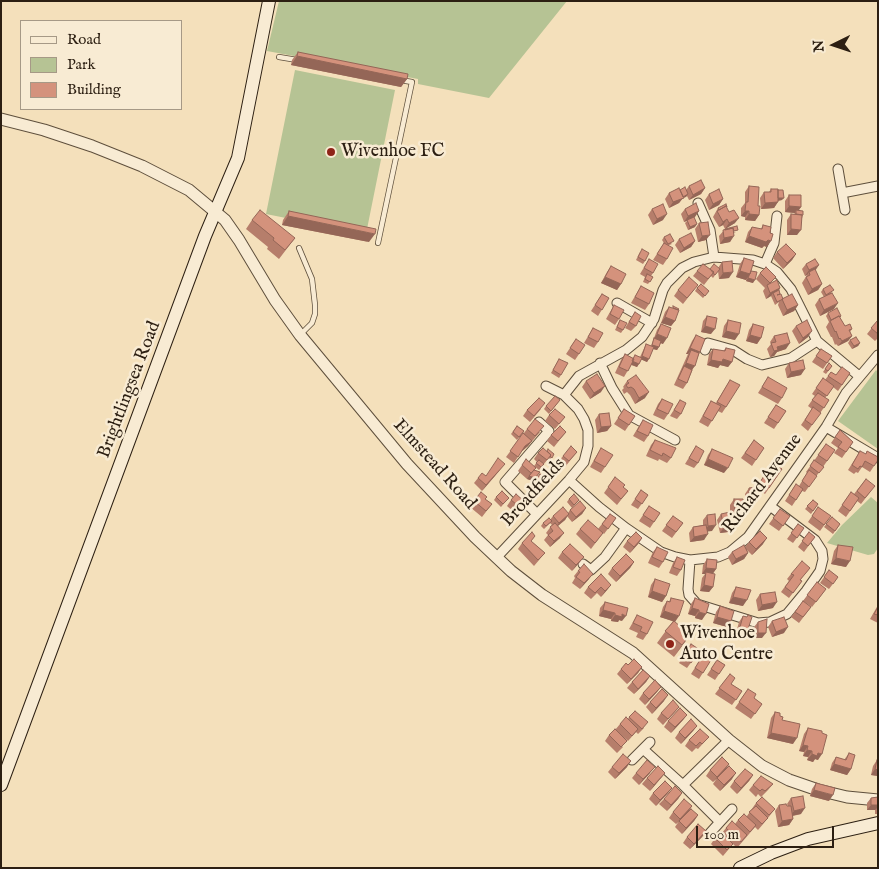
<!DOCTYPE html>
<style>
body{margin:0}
#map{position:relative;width:879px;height:869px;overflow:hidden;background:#f4e0bb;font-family:"IM FELL English",serif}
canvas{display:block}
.frame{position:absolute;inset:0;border:2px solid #2c1f12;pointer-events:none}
.legend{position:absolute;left:20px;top:20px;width:162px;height:90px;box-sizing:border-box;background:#f8ebd3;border:1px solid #a69986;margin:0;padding:6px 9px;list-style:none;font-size:15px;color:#2c1f12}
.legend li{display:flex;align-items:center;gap:10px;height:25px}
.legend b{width:25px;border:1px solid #a69986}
.north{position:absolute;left:809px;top:20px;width:50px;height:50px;-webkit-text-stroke:4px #f8ebd3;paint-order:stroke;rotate:266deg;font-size:14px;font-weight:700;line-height:20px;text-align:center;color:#2c1f12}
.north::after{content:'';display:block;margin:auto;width:18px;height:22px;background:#2c1f12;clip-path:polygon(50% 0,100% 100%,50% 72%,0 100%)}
.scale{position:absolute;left:696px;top:826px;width:138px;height:22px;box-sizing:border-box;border:2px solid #2c1f12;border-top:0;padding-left:6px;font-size:15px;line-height:18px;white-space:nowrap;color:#2c1f12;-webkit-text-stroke:4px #f8ebd3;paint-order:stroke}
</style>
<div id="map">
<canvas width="879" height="869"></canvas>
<div class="frame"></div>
<ul class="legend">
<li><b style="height:6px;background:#f8ebd3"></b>Road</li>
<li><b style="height:14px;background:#b6c394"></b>Park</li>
<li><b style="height:14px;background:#d4927c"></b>Building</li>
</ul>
<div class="north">N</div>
<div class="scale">100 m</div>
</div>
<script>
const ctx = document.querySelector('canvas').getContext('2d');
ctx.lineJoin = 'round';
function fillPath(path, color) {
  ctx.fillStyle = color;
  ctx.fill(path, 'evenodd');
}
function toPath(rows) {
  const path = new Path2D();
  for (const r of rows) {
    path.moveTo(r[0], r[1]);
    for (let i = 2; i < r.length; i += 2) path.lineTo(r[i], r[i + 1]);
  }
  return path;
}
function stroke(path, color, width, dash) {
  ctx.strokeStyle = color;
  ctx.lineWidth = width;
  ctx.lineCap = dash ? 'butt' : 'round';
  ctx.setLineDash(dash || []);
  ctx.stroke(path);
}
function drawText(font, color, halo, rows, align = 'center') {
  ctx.font = font + ' "IM FELL English",serif';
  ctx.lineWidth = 5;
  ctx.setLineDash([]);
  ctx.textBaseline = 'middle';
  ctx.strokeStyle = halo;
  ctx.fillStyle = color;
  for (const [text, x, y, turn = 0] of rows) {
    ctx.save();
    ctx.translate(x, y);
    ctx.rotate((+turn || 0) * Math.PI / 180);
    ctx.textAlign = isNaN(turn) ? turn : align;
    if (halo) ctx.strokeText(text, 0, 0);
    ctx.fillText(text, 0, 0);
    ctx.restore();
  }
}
fillPath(toPath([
 [279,1,567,1,489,98,418,84,418,79,267,51],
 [295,70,395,90,366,234,266,214],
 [876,370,878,372,878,449,838,421],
 [871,497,878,503,878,548,874,554,868,555,827,543,842,525]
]), '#b6c394');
const service = toPath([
 [279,57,297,60],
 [378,243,412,82,400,80],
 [299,248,312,279,315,305,315,314,312,323,301,334]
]);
const minor = toPath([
 [838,169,845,210],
 [842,193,878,186],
 [698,203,710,230,714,257],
 [765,264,774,243,777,216],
 [617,303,652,323],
 [705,350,708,343,733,350,747,359,762,365,791,358,817,341],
 [600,363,612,388,629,415,675,440],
 [564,395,579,376,626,350,642,337,654,319,663,290,667,283,682,268,694,262,714,257,753,260,765,264,777,272,791,289,817,341,859,376],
 [826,427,878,458],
 [569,480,599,507,626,528,661,552,675,557,690,560,718,557,730,552,748,537,826,427,846,393,878,355],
 [537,514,505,482,549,431,539,422],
 [497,557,569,480,584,462,588,446,588,430,584,419,578,409,564,395,546,386],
 [690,560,688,589,689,595,697,604,758,623,770,622,787,614,806,591,820,571,823,559,822,551,815,540,770,506],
 [583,564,591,570,605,557,626,528],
 [643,749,650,742],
 [632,760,643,749,683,785,720,822,710,833],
 [683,785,729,740],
 [720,822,732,809]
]);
const tertiary = toPath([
 [1,119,44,130,92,146,142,166,189,190,225,220,239,240,275,300,300,335,407,464,475,537,511,571,542,595,633,653,729,740,762,766,789,780,818,790,847,797,878,800]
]);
const secondary = toPath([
 [1,785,205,236,238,158,269,1],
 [740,868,771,853,808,839,878,823]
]);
stroke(service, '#5e4f3c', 6);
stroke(minor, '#5e4f3c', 11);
stroke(tertiary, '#5e4f3c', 13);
stroke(secondary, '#2c1f12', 14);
stroke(service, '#f8ebd3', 4.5);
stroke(minor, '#f8ebd3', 9);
stroke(tertiary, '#f8ebd3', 11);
stroke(secondary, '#f8ebd3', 12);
fillPath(toPath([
 [298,52,407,79,401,87,291,65,292,60],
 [689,186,705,188,701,194,689,200,687,196,683,198,679,203,669,208,665,199,669,193,680,190,686,190],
 [749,186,758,206,759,215,755,221,745,220,745,217,741,216,741,208,745,203,745,192],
 [771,189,782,200,778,201,774,208,761,209,760,198,764,192,769,192],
 [709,194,723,199,719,205,709,210,705,200],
 [789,195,801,207,798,210,803,215,797,235,787,235,787,220,791,214,794,214,795,213,785,212,785,201],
 [718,208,729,212,735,223,725,229,723,225,719,227,713,217],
 [652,209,663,220,653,225,648,215],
 [685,209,699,211,694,217,695,227,688,230,685,223,687,221,684,222,681,214],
 [289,211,369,242,282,225,283,220],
 [252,220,295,238,279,259,267,249,268,247,246,229],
 [699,223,706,240,698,242,695,229],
 [763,225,767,247,764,246,762,248,745,242,748,232,752,227,761,229],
 [725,229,736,233,734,233,730,242,720,244,719,236],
 [664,237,672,244,669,245,667,259,663,265,653,260,664,243,662,240],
 [679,239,695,241,691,247,680,253,675,245],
 [640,252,645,261,643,264,636,260],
 [777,252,796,254,792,260,783,269,773,258],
 [744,258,751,271,753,283,746,281,747,277,746,280,736,277,740,264],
 [649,259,653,273,651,276,653,277,648,284,643,282,645,277,640,274],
 [722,262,729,278,719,279,718,271,713,278,711,276,704,285,693,276,697,271,718,268],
 [806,264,815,270,822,284,818,290,808,295,802,283,807,275,805,276,802,269],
 [611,266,621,284,617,290,601,283,607,272],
 [760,273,771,283,780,288,778,291,780,294,780,295,783,298,798,305,794,311,783,316,778,305,779,302,775,305,771,296,766,299,763,291,765,288,756,279],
 [641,286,649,304,645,310,631,303],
 [697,288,709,291,703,298,695,291],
 [823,289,832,293,834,309,820,316,815,305,819,299,824,297,821,292],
 [678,290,694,290,683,304,674,296],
 [602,294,609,298,598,316,591,311],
 [614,305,619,319,615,325,606,319],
 [669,307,675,321,671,326,661,323,665,312],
 [635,312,636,326,631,331,625,328],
 [828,313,841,316,840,318,845,326,852,329,850,332,852,336,848,341,838,346,836,344,835,345,832,337,831,337,826,327,829,322,826,316],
 [707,316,711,334,701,332,703,321],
 [620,320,623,330,621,333,615,330],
 [728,320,735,340,722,337,724,326],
 [878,320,878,338,875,341,867,334],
 [661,324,663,344,661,343,657,350,653,349,647,362,641,359,637,367,631,365,624,377,615,373,621,360,625,354,633,358,635,355,640,357,646,344,651,346,657,330],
 [753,324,761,338,757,344,746,341,749,330],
 [796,326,808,337,799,344,792,331],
 [593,328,598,342,594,348,584,343],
 [696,335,700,352,687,383,683,389,674,385,688,354,686,354,692,341],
 [774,336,786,349,777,352,774,356,770,357,767,349,771,344,770,342],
 [576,339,579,354,575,360,566,354],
 [850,340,860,343,858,346,852,349,848,343],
 [726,348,732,362,728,367,720,365,718,368,707,365,709,354,713,349,723,351],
 [821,349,832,356,823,369,812,362],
 [559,359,561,375,559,378,551,373],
 [789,363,801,375,787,378,785,369],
 [829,363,832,366,826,374,823,372],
 [831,372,836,375,850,373,838,391,833,387,825,398,829,400,808,431,801,425,812,409,808,406,815,396,812,394,823,378,825,380],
 [768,377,782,398,778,404,758,393],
 [730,380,726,407,722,413,718,411,708,427,699,422,711,401,716,403],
 [586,381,601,392,590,399,582,387],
 [627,381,645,398,635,404,630,395,627,392,624,394,622,390,624,388,623,387],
 [662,399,668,414,664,420,653,415,658,404],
 [560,400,549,414,544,409,546,406],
 [680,400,681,414,677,419,670,416],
 [776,405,786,411,774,429,764,423],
 [541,409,530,422,523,416,527,410],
 [624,409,635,416,625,431,614,424],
 [599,414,611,426,607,431,597,433,595,420],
 [549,415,565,417,555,429,545,421],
 [643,420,648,436,644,442,633,436,639,426],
 [517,426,524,431,517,440,511,434],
 [527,429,540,432,528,446,521,452,514,463,506,457],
 [840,430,853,442,842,458,834,453,838,448,831,443],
 [566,432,554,447,547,441,551,435],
 [655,440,671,458,667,463,659,459,658,461,646,456,651,445],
 [754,440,764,448,752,466,741,458],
 [826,444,835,450,805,492,802,491,792,506,785,501,796,484,799,486,807,473,806,472],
 [696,446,698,463,694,468,685,464],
 [601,448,605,467,601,473,590,467],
 [712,449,724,473,704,465,708,455],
 [547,451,554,454,550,460,548,459,539,470,534,466,537,462,534,459,538,453],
 [860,451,874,466,870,472,862,467,858,473,856,472,854,474,848,470],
 [577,452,565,467,559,461,563,456],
 [773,463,782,469,765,494,757,488,754,504,746,504,745,494,749,488,756,487],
 [522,465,534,470,540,472,533,481,527,479,518,471],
 [500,470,482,491,474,483,478,478,486,476],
 [540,474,543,483,546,486,537,498,528,491],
 [615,477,623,487,628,491,617,505,604,493],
 [866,479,871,491,861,504,857,501,846,517,838,511,851,492,854,494],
 [641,490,648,495,638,509,631,505],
 [481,492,485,499,492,504,482,517,470,507],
 [496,497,507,500,501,507,494,500],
 [569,499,579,500,572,508,567,502],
 [734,499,739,518,731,518,728,532,720,533,717,520,721,514,730,515,730,505],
 [511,500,525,502,516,514,507,506],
 [813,500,818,504,811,514,805,509],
 [649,506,660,513,650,528,639,521],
 [818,507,831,516,820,531,808,522],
 [586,508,582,514,572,522,567,516,565,520,558,526,560,538,550,547,544,540,548,535,546,533,552,525,550,523,544,529,541,526,543,523,550,520,553,516,568,513,570,510],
 [780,509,790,516,779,531,769,524],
 [610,514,616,518,604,534,603,533,591,549,576,534,580,529,598,529],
 [707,515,712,531,707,531,704,540,690,542,689,533,693,527,703,525,703,520],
 [673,516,683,523,672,538,662,531],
 [832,517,840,524,833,534,824,527],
 [798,524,804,528,793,543,787,539],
 [809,532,815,537,804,552,798,547],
 [535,536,531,541,545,553,534,566,518,549,522,543],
 [642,538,638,544,630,553,623,547,627,541],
 [749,542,763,544,752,555,747,550,748,553,744,559,732,565,728,557,732,552,745,547],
 [838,545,846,567,831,564,834,551],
 [657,547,663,562,659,568,648,563,653,552],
 [562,552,584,557,579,563,572,571,558,558],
 [677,557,681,570,677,576,669,573,673,563],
 [707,559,716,569,713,573,713,587,709,592,700,591,702,578,705,574,702,574,703,565],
 [634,562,630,568,616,582,608,574,612,568],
 [810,568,800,580,802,581,789,598,781,592,789,581,787,579,791,574],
 [829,570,838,577,829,589,820,583],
 [578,571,589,579,580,589,572,583,575,578,574,576],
 [655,579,666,596,662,602,648,597,651,585],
 [817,582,826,589,812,607,803,601],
 [611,585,607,590,601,597,597,593,591,599,584,593,588,587],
 [736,587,743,606,729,603,732,593],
 [760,594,773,608,758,611,756,600],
 [671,598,675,622,682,646,674,657,657,643,673,621,660,617,663,607,667,601,669,602],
 [695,598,702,620,695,618,695,616,688,614,691,604],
 [803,601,811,607,799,623,791,617],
 [605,602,622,621,619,620,618,622,611,621,611,619,599,616,600,608],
 [878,605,878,623,870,619],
 [720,606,731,621,727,627,713,623,716,612],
 [637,615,647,634,643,640,636,637,638,633,629,629],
 [743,616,748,629,744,635,736,633,739,622],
 [772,621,784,633,772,637,768,627],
 [758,622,762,638,754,638,754,627],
 [691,644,700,650,687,668,679,663],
 [703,655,711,660,699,679,691,674],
 [717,660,725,665,715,680,707,675],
 [628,665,642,667,638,673,627,684,617,674,621,669],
 [730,674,731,684,742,691,732,705,715,694],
 [650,676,646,682,634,694,627,688,632,682],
 [661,687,657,692,645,705,639,699,643,693],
 [748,689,754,698,762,704,751,719,735,708],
 [664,701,652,714,646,707,650,702],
 [679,707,675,712,663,725,657,719,661,713],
 [775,712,780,716,793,744,767,738,771,718],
 [687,715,683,720,671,733,664,727,668,721],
 [629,717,644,728,638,734,636,732,628,741,615,730,620,724,628,719],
 [697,726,693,731,681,744,675,738,679,732],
 [808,728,818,760,815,759,813,762,807,760,808,757,803,756,804,752,799,751,804,734],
 [609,735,623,747,617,753,605,741],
 [709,737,698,749,696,748,692,752,685,746,689,740],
 [849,753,851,769,847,775,830,770,832,763,836,757,844,760],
 [877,760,878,776,871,775,873,766],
 [729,764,725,770,713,782,706,776,710,770],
 [612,767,627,767,615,779,608,772],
 [636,773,650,773,639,785,632,778],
 [665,773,661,778,650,791,642,784,647,778],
 [753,775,749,781,737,794,730,787,734,781],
 [717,778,732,779,720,791,713,784],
 [816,783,829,801,810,796,812,789],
 [773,784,768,790,761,797,758,794,756,797,749,790,753,785],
 [672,788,668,793,656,806,649,799,653,793],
 [682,793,678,799,667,811,659,804,664,799],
 [878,797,878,814,875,814,875,810,867,810,867,803,871,798],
 [791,798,801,814,793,816,793,819,789,825,778,827,775,811,779,805,788,806,787,804],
 [756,803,775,809,764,823,758,830,755,827,737,848,733,844,723,856,711,844,715,838,722,833,726,828,735,824,738,820,747,816],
 [692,806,688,812,676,824,669,818,673,812],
 [698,815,694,821,682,834,675,827,679,821],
 [706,831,702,837,690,849,683,843,687,837]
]), '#b67e6b');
fillPath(toPath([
 [297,56,407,79,401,87,291,65],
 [705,188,701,194,689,200,693,195],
 [688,194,686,197,683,198,679,203,669,208,673,202],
 [777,198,784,198,782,200,775,201],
 [723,199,719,205,709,210,713,204],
 [778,202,774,208,761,209,765,203],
 [789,206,801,207,797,213,796,210,795,213,785,212],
 [699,211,695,217,684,222,688,216],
 [745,211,749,211,745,217,741,216],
 [667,214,663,220,653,225,657,219],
 [749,214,759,215,755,221,745,220],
 [288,216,375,234,369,242,282,225],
 [739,218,735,223,725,229,729,223],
 [727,219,723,225,719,227,723,222],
 [697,224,695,227,688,230,690,227],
 [791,229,801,230,797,235,787,235],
 [710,235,706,240,698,242,702,236],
 [734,236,730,242,720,244,724,238],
 [749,236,768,240,771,241,767,247,764,246,762,248,745,242],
 [695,241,691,247,680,253,684,248],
 [796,254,792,260,783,269,787,263],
 [819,265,815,271,809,272,807,275,805,276,809,270],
 [740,271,750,274,746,280,736,277],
 [733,272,729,278,719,279,723,273],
 [605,277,621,284,617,290,601,283],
 [748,278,755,280,753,283,746,281],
 [822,284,818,290,808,295,812,289],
 [780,288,776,294,773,293,771,296,766,299,770,293],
 [838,303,834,309,820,316,824,310],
 [798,305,794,311,783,316,787,310],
 [665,317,675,321,671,326,661,323],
 [705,326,715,329,711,334,701,332],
 [726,331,739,334,735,340,722,337],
 [812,331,808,337,799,344,803,338],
 [657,334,667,338,663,344,653,340],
 [750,335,761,338,757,344,746,341],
 [852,336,848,341,838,346,842,341],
 [790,343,786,349,777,352,774,356,770,357,777,347],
 [860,343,858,346,852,349,854,346],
 [652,345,659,347,657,350,650,348],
 [690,348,700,352,695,357,691,350,688,354,686,354],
 [642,356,649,359,647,362,640,359],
 [723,359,732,362,728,367,720,365,718,368,707,365,711,360],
 [632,361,639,364,637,367,630,364],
 [686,363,695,366,690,372,682,369],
 [805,369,801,375,787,378,791,372],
 [605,386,601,392,590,399,594,393],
 [649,392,645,398,635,404,639,398],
 [544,426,528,446,521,452,525,446,532,441],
 [611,426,607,431,597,433,601,427],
 [708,459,728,468,724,473,704,465],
 [505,464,500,470,482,491,486,485],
 [540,472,533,481,527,479,531,473],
 [758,498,754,504,746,504,750,499],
 [586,508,582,514,572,522,576,517],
 [743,512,739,518,731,518,735,513],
 [569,514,565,520,555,528,559,523],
 [716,525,712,531,704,532,708,526],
 [732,526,728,532,720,533,724,527],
 [564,533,560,538,550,547,554,541],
 [708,534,704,540,690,542,694,537],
 [642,538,638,544,630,553,634,547],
 [767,538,763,544,752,555,756,549],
 [748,553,744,559,732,565,736,559],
 [584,557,579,563,572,571,576,565],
 [836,558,850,561,846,567,831,564],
 [634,562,630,568,616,582,620,576],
 [706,568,716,569,712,575,706,572,705,574,702,574],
 [593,574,589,579,580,589,584,583],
 [611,585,607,590,601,597,605,591],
 [704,585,713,587,709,592,700,591],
 [652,591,666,596,662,602,648,597],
 [733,597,747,600,743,606,729,603],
 [777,602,773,608,758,611,762,605],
 [692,608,699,610,695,616,688,614],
 [603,610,615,613,611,619,599,616],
 [664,611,679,616,675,622,660,617],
 [699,612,706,614,702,620,695,618],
 [622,614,626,616,622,621,619,620,618,622,611,621,615,615],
 [717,617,731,621,727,627,713,623],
 [740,627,748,629,744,635,736,633],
 [788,627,784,633,772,637,776,632],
 [758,633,766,633,762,638,754,638],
 [690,635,674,657,682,645],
 [642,667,638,673,627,684,631,679],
 [650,676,646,682,634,694,638,689],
 [661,687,657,692,645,705,649,699],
 [668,695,664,701,652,714,656,708],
 [687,715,683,720,671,733,675,727],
 [697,726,693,731,681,744,685,738],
 [771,733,797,738,793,744,767,738],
 [803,745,808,746,804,752,799,751],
 [807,750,812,751,808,757,803,756],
 [818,753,822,754,818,760,815,759,813,762,807,760,812,754],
 [631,761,627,767,615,779,619,773],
 [729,764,725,770,713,782,717,777],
 [834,764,851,769,847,775,830,770],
 [655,767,650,773,639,785,643,779],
 [875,769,878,770,878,776,871,775],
 [665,773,661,778,650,791,654,785],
 [736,773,732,779,720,791,724,785],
 [753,775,749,781,737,794,741,788],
 [672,788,668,793,656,806,660,800],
 [814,790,833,795,829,801,810,796],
 [682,793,678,799,667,811,671,805],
 [871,805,878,805,878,807,875,810,867,810],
 [692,806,688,812,676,824,680,819],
 [805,808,801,814,790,816,794,811],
 [698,815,694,821,682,834,686,828],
 [793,819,789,825,778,827,782,821],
 [706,831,702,837,690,849,694,844]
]), '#946657');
const building = toPath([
 [298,52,408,74,407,79,297,56,298,52],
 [701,180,705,188,693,195,689,186,701,180],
 [749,186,759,187,758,206,760,206,759,215,749,214,749,211,745,211,746,202,748,202,749,186],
 [685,187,688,194,683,197,680,190,685,187],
 [679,188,684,198,673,202,669,193,679,188],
 [719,189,723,199,713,204,709,194,719,189],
 [771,189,778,189,778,202,765,203,764,192,771,192,771,189],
 [778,190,783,190,784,198,778,198,778,190],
 [789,195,801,195,801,207,789,206,789,195],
 [696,203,699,211,688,216,685,209,696,203],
 [663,204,667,214,657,219,652,209,663,204],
 [726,204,727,207,726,206,719,210,718,208,726,204],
 [726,206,729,212,734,210,739,218,729,223,727,219,723,222,717,211,726,206],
 [260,210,295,238,285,250,273,240,274,238,252,220,260,210],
 [796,210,803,211,803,215,796,214,796,210],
 [289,211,376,229,375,234,288,216,289,211],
 [791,214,802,215,801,230,791,229,791,214],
 [694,217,697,224,690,227,687,220,694,217],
 [708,222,710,235,702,236,699,223,708,222],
 [763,225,771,227,770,233,773,234,771,241,768,240,766,242,749,236,752,227,762,229,763,225],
 [737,226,738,230,734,231,733,228,725,230,725,229,737,226],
 [733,228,734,236,724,238,723,230,733,228],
 [691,233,695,241,684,248,679,239,691,233],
 [670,234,674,241,668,244,664,237,670,234],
 [664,243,673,248,667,259,657,254,664,243],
 [786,244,796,254,787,263,777,252,786,244],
 [642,249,649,253,645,261,638,257,642,249],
 [744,258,754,261,750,274,740,271,744,258],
 [649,259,658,264,653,273,644,268,649,259],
 [815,259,819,265,809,270,806,264,815,259],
 [732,261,733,272,723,273,722,262,732,261],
 [703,264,714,272,708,279,697,271,703,264],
 [714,264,720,269,715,275,710,269,714,264],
 [611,266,626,274,621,284,605,277,611,266],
 [766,267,776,277,770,283,760,273,766,267],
 [815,269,822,284,812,289,806,277,810,275,809,272,815,269],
 [751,271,757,272,755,280,748,278,751,271],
 [647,274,653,277,650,282,645,279,647,274],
 [689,277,698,285,687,298,678,290,689,277],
 [777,280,780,288,770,293,767,285,777,280],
 [701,284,709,291,705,296,697,288,701,284],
 [830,285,834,290,826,295,823,289,830,285],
 [641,286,654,293,649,304,635,297,641,286],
 [779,290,780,294,777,295,781,294,783,299,777,302,773,293,779,290],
 [832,293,838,303,824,310,819,299,832,293],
 [602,294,609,298,602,310,595,305,602,294],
 [792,294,798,305,787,310,782,299,792,294],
 [614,305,624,310,619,319,610,314,614,305],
 [673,306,679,309,678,310,673,308,673,306],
 [669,307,679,310,675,321,665,317,669,307],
 [837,308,841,316,840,317,839,316,831,320,828,313,837,308],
 [635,312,641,316,636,326,629,322,635,312],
 [707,316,717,318,715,329,705,326,707,316],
 [839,316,845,326,850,324,852,329,849,330,852,336,842,341,840,338,839,339,836,331,835,332,830,321,839,316],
 [620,320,627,323,623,330,617,327,620,320],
 [728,320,741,323,739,334,726,331,728,320],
 [807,320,812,331,803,338,796,326,807,320],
 [878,320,878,334,871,328,878,320],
 [661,324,671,328,667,338,657,334,661,324],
 [753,324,764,327,761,338,750,335,753,324],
 [593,328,603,333,598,342,588,337,593,328],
 [787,333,790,343,777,347,778,350,774,351,771,343,776,342,774,336,787,333],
 [696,335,705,339,700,352,690,348,696,335],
 [856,337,860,343,854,346,850,340,856,337],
 [654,338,661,341,659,347,652,345,654,338],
 [576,339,585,345,579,354,570,348,576,339],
 [646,344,654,347,649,359,642,356,646,344],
 [726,348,735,350,732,362,723,359,722,362,711,360,713,349,725,351,726,348],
 [821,349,832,356,827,363,816,356,821,349],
 [691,350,699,353,695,366,686,363,691,350],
 [625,354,634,359,628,371,619,367,625,354],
 [635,355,642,358,639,364,632,361,635,355],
 [559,359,568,363,561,375,553,370,559,359],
 [803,360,805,369,791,372,789,363,803,360],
 [829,363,832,366,828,371,825,369,829,363],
 [684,366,692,370,687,383,678,379,684,366],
 [842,367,850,373,842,385,828,376,831,372,836,375,842,367],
 [597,374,605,386,594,393,586,381,597,374],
 [636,375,649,392,639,398,634,389,631,387,628,388,626,385,629,383,627,381,636,375],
 [768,377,787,388,782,398,762,387,768,377],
 [823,378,834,386,827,396,816,388,823,378],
 [730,380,740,385,726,407,717,402,730,380],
 [818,393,829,400,824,408,812,400,818,393],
 [555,396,560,400,551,411,546,406,555,396],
 [539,398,545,403,534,416,527,410,539,398],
 [662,399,673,404,668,414,657,409,662,399],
 [680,400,686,403,681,414,674,410,680,400],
 [711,401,721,406,712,421,703,416,711,401],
 [776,405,786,411,778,423,768,417,776,405],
 [813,407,821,413,812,425,805,420,813,407],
 [555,409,565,417,559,424,549,415,555,409],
 [624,409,635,416,629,425,618,418,624,409],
 [609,413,611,426,601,427,599,414,609,413],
 [535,419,544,426,535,436,527,429,535,419],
 [643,420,653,425,648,436,637,431,643,420],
 [517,426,524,431,519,437,513,432,517,426],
 [560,426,566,432,558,441,551,435,560,426],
 [840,430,853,442,846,452,838,447,842,442,835,437,840,430],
 [523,433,532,441,525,446,518,457,510,451,523,433],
 [655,440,676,448,671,458,663,453,662,456,650,450,655,440],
 [754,440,764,448,756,460,745,453,754,440],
 [826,444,835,450,827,461,818,455,826,444],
 [571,446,577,452,569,461,563,456,571,446],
 [696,446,704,451,698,463,689,458,696,446],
 [543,448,551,455,547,460,538,453,543,448],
 [601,448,613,455,605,467,594,461,601,448],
 [548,449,554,454,552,458,550,456,551,455,547,451,548,449],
 [712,449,733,458,728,468,708,459,712,449],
 [860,451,866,454,867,451,878,457,878,460,874,466,865,461,862,467,860,466,858,469,852,465,860,451],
 [498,458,505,464,486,485,478,478,482,473,486,476,498,458],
 [526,459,536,468,531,473,522,465,526,459],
 [539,460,544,464,541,467,536,463,539,460],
 [814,460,824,467,819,473,810,466,814,460],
 [773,463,782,469,769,488,760,482,773,463],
 [534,470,540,472,535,478,529,476,534,470],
 [809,470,817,476,809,487,802,481,809,470],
 [540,474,546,479,543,483,546,486,541,492,532,485,540,474],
 [615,477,625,485,623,487,628,491,621,499,608,487,615,477],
 [866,479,875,486,865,498,857,491,866,479],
 [796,484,803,489,796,500,789,495,796,484],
 [757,487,758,498,750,499,749,488,757,487],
 [641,490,648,495,642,504,635,499,641,490],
 [502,491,509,498,503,504,496,497,502,491],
 [481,492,487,497,485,499,492,504,486,511,474,501,481,492],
 [851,492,859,498,850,511,842,505,851,492],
 [516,494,525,502,521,508,511,500,516,494],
 [574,494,579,500,574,505,569,499,574,494],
 [734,499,743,499,743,512,735,513,734,499],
 [813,500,818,504,813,511,807,506,813,500],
 [580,501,586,508,576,517,570,510,580,501],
 [649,506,660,513,654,522,643,515,649,506],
 [563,507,569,514,559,523,553,516,563,507],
 [818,507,831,516,824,525,812,516,818,507],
 [780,509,790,516,783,526,773,518,780,509],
 [730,512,732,526,724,527,721,514,730,512],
 [610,514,616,518,608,529,602,524,610,514],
 [715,514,716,525,708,526,707,515,715,514],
 [673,516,683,523,676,532,666,525,673,516],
 [832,517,840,524,835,531,826,524,832,517],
 [549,518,552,521,546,526,543,523,549,518],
 [588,520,603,533,595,543,580,529,588,520],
 [555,523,564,533,554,541,548,535,553,531,550,527,555,523],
 [798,524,804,528,797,538,791,533,798,524],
 [706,525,708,534,694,537,693,527,706,525],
 [760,531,767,538,756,549,749,542,760,531],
 [532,532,535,536,531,541,545,553,538,560,522,543,532,532],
 [636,532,642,538,634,547,627,541,636,532],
 [809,532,815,537,808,546,802,541,809,532],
 [570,544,584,557,576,565,562,552,570,544],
 [744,545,748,553,736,559,732,552,744,545],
 [838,545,853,547,850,561,836,558,838,545],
 [657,547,668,552,663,562,652,557,657,547],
 [626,554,634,562,620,576,612,568,626,554],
 [677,557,685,560,681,570,673,567,677,557],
 [707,559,717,560,716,569,706,568,707,559],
 [802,561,810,568,800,580,802,581,793,593,785,587,794,575,791,574,802,561],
 [584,564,593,574,584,583,576,577,580,572,578,571,584,564],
 [829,570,838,577,833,584,824,577,829,570],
 [706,572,715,574,713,587,704,585,706,572],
 [601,574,611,585,605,591,601,587,595,593,588,587,601,574],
 [655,579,670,584,666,596,652,591,655,579],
 [817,582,826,589,816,602,807,595,817,582],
 [736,587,751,590,747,600,733,597,736,587],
 [775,592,777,602,762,605,760,594,775,592],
 [671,598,684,601,679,616,664,611,667,601,670,602,671,598],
 [695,598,709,604,706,614,699,612,699,610,692,608,695,598],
 [803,601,811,607,803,617,795,612,803,601],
 [605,602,628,608,626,616,622,614,622,617,615,615,615,613,603,610,605,602],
 [720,606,734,611,731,621,717,617,720,606],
 [878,607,878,615,874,614,878,607],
 [637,615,653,622,647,634,640,631,642,627,633,623,637,615],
 [748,615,752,617,748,629,740,627,743,616,747,617,748,615],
 [784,617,788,627,776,632,772,621,784,617],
 [767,619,766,633,758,633,758,622,767,619],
 [674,621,690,635,682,645,665,631,674,621],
 [691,644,700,650,691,663,683,657,691,644],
 [703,655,711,660,703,673,695,668,703,655],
 [634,659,642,667,631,679,621,669,626,663,628,665,634,659],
 [717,660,725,665,719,674,711,669,717,660],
 [643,670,650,676,638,689,632,682,643,670],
 [730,674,735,678,731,684,742,691,736,700,719,688,730,674],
 [655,680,661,687,649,699,643,693,655,680],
 [662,689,668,695,656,708,650,702,662,689],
 [748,689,756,694,754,698,762,704,755,714,739,702,748,689],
 [673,700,679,707,668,719,661,713,673,700],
 [680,708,687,715,675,727,668,721,680,708],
 [635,711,648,722,642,729,629,717,635,711],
 [775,712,780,713,780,716,783,717,782,720,800,724,797,738,771,733,775,712],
 [626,717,638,729,632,736,620,724,626,717],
 [691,719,697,726,685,738,679,732,691,719],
 [808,728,822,731,822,733,827,735,822,754,818,753,817,756,812,754,812,751,807,750,808,746,803,745,808,728],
 [615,729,627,741,621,747,609,735,615,729],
 [700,729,709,737,702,744,700,742,696,746,689,740,700,729],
 [849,753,855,755,851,769,834,764,836,757,846,760,849,753],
 [623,754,631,761,619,773,612,767,623,754],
 [722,757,729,764,717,777,710,770,722,757],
 [647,760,655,767,643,779,636,773,647,760],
 [877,760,878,760,878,770,875,769,877,760],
 [658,766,665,773,654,785,647,778,658,766],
 [729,766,736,773,724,785,717,778,729,766],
 [745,769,753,775,741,788,734,781,745,769],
 [761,776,773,784,765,791,762,789,760,791,753,785,761,776],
 [665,781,672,788,660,800,653,793,665,781],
 [816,783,835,788,833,795,814,790,816,783],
 [675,786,682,793,671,805,664,799,675,786],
 [803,796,805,808,794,811,791,798,803,796],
 [762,797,775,809,769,815,756,803,762,797],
 [878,797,878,805,871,805,871,798,878,797],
 [684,799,692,806,680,819,673,812,684,799],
 [786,804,787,806,791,806,793,819,782,821,779,805,786,804],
 [756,806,768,818,762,824,749,812,756,806],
 [691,809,698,815,686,828,679,821,691,809],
 [744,814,756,825,750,832,738,820,744,814],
 [732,821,747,835,741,842,726,828,732,821],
 [698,824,706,831,694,844,687,837,698,824],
 [721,832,733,844,727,850,715,838,721,832]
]);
fillPath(building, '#d4927c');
stroke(building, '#946657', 1);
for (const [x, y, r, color] of [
 [331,152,5,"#8f2418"],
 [670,644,5,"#8f2418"]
]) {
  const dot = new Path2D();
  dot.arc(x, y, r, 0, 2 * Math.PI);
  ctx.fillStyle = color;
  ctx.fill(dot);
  stroke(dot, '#f8ebd3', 2);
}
drawText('18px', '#2c1f12', '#f8ebd3', [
 ["Wivenhoe FC",341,152],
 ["Wivenhoe",680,634],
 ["Auto Centre",680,655]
], 'left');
drawText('18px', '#2c1f12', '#f8ebd3', [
 ["Brightlingsea Road",130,390,-69],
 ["Elmstead Road",434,465,48],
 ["Richard Avenue",763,484,-53],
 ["Broadfields",534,493,-48]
]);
</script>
